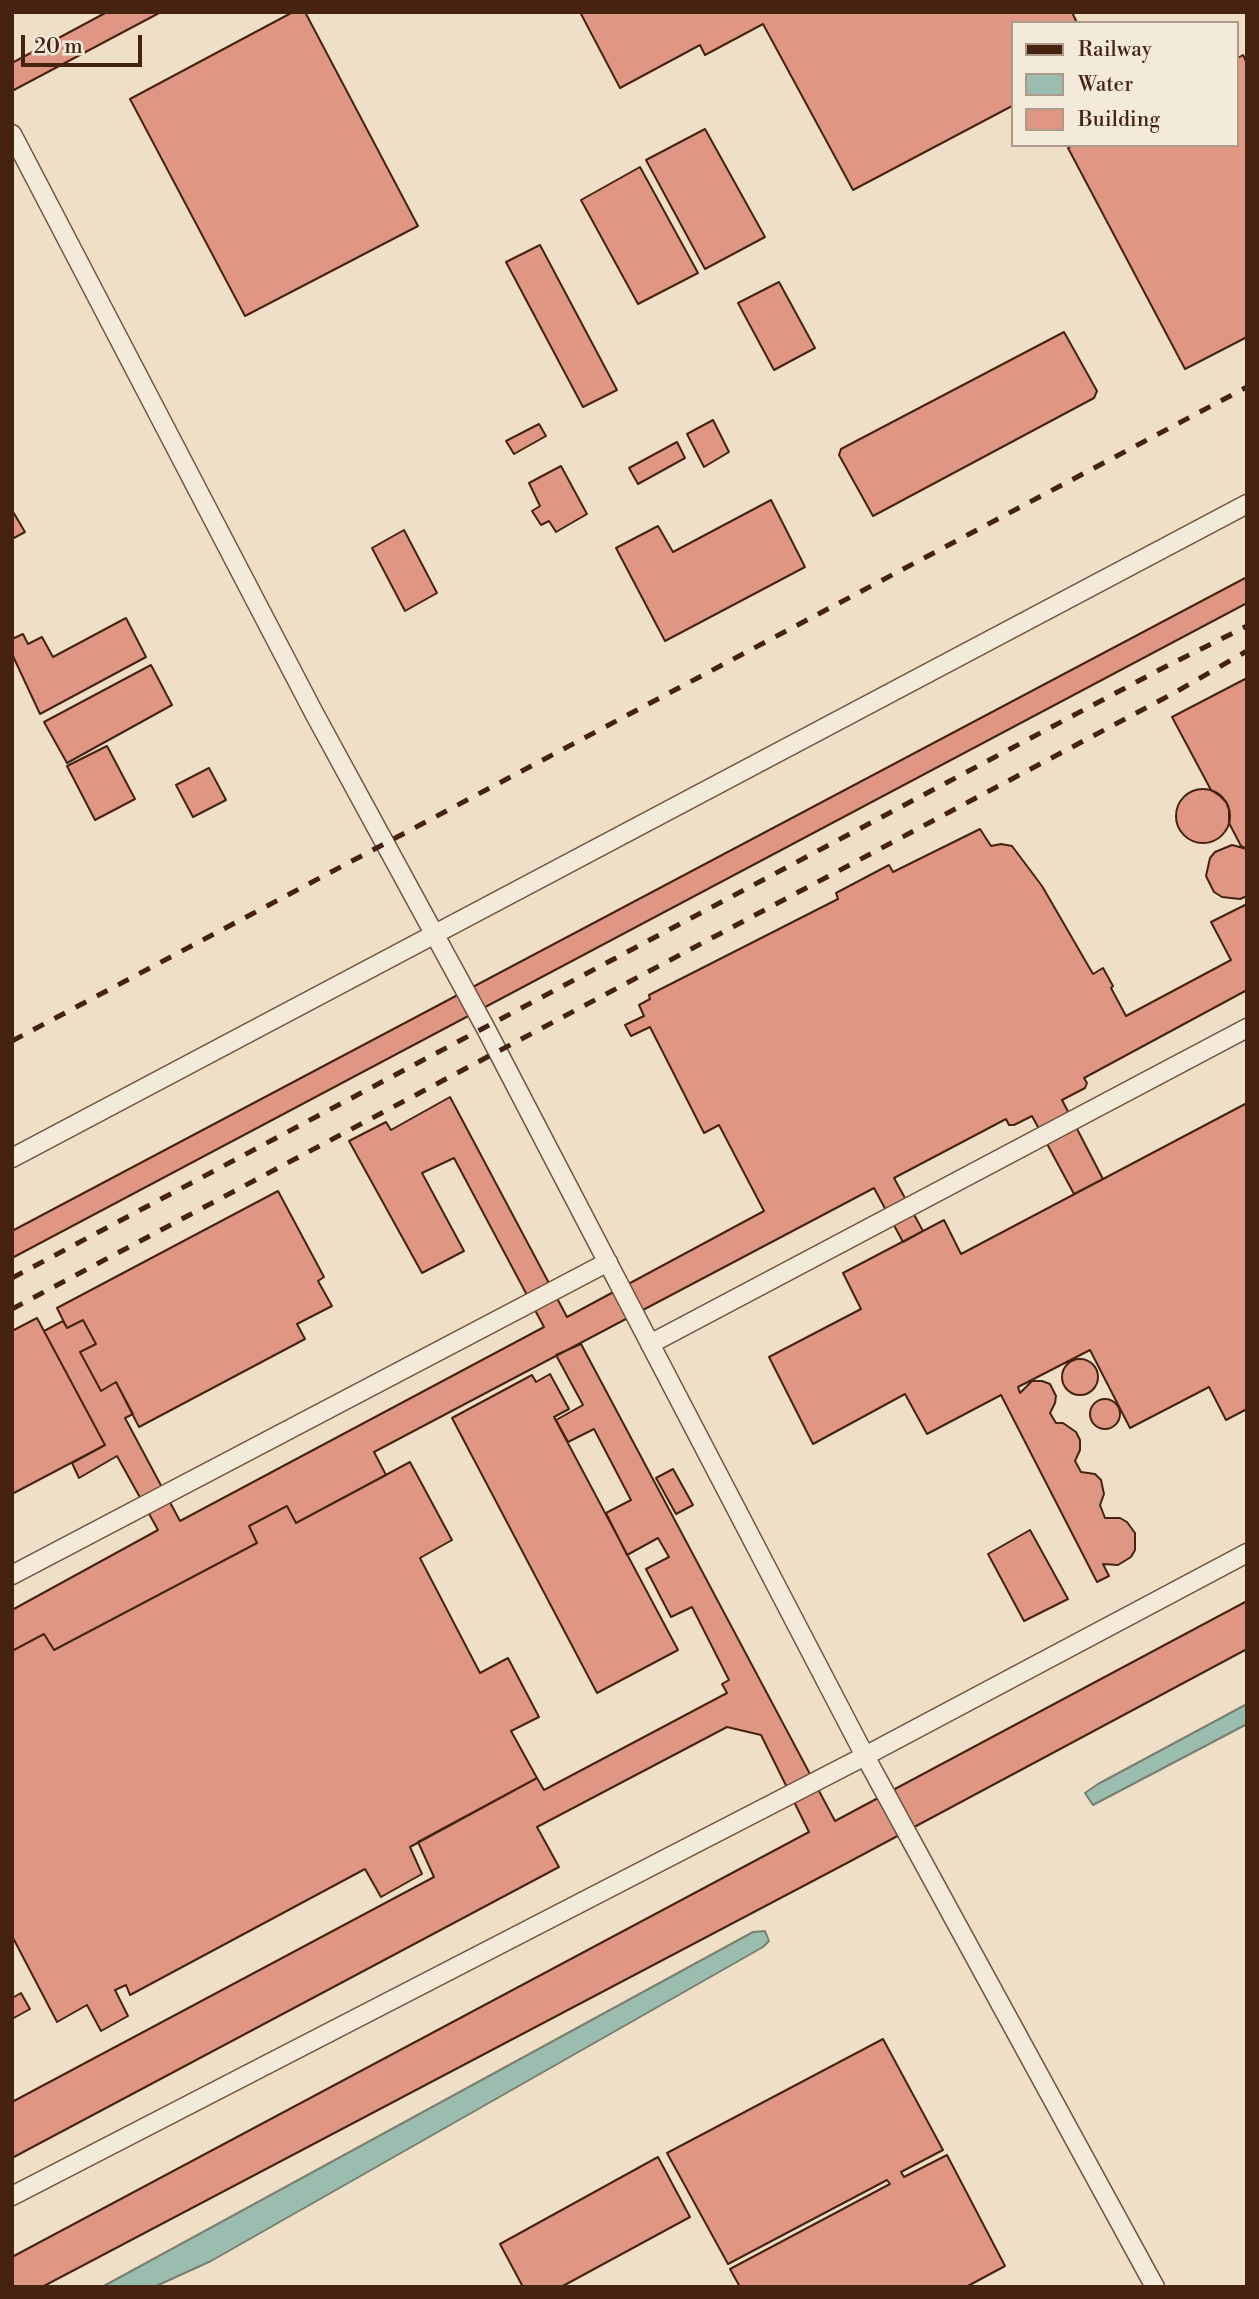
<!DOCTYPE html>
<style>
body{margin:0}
#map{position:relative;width:1259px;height:2299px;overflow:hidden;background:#eedfc6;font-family:"Libre Bodoni",serif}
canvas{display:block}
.frame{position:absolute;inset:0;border:14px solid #462311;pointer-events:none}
.legend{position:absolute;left:1011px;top:21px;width:228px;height:126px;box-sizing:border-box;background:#f4eada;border:2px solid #ae9a8a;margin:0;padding:9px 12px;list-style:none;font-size:21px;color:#462311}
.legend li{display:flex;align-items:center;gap:14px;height:35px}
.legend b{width:35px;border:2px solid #ae9a8a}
.scale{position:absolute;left:21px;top:35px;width:121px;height:32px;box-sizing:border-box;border:4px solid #462311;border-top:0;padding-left:9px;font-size:21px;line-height:24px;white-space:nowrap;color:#462311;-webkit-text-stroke:5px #f4eada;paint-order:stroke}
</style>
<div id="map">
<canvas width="1259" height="2299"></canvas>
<div class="frame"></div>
<ul class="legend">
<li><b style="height:9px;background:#462311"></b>Railway</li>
<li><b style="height:19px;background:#9bbdaf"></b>Water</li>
<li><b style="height:19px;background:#df9783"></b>Building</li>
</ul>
<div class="scale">20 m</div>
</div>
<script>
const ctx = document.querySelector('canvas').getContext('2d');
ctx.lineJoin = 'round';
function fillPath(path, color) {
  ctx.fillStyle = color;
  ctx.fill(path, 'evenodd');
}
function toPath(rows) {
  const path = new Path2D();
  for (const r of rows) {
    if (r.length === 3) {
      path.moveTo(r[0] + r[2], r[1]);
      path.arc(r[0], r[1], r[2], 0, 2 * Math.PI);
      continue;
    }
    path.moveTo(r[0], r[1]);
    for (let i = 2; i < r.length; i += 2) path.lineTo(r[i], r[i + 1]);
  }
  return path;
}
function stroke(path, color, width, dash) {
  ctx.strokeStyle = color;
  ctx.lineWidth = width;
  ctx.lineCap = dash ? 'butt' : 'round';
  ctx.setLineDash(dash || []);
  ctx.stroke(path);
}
const water = toPath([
 [1247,1704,1247,1724,1093,1805,1085,1793,1098,1784,1247,1704],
 [765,1931,769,1941,763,1947,211,2261,154,2287,102,2287,753,1932,765,1931]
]);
fillPath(water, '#9bbdaf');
stroke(water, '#797f70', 2);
const building = toPath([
 [107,12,161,12,12,91,12,63,107,12],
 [293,12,305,12,418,226,245,316,130,99,293,12],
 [580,12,1072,12,1077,23,1012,23,1012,106,853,190,763,24,705,55,700,45,620,88,580,12],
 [1243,55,1247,63,1247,337,1185,369,1068,148,1072,145,1236,145,1236,59,1243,55],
 [705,129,765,237,705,269,646,160,705,129],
 [640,167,698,273,638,304,581,200,640,167],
 [540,245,617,390,583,407,506,262,540,245],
 [779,282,815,348,774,370,738,303,779,282],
 [1064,332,1097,391,1094,398,873,516,839,455,841,449,1064,332],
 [713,420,729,452,704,467,687,434,713,420],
 [539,424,546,436,514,454,506,441,539,424],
 [677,442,685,458,638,484,629,468,677,442],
 [561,466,587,514,556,532,549,521,541,525,532,511,540,506,529,483,561,466],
 [771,500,805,567,665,641,616,548,658,526,673,552,771,500],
 [12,510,25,532,12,539,12,510],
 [404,530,437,593,405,611,372,548,404,530],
 [1247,577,1247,603,12,1258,12,1231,1247,577],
 [126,618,146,657,40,714,12,654,12,639,23,634,28,644,42,637,53,657,126,618],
 [151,665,172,705,67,763,44,722,151,665],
 [1247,678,1247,849,1241,846,1229,823,1229,810,1226,802,1220,796,1211,790,1172,717,1247,678],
 [107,746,135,799,95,820,67,766,107,746],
 [209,768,226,800,193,817,176,785,209,768],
 [1203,816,27],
 [980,829,991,846,1001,844,1012,846,1042,886,1093,974,1103,968,1113,986,1111,988,1126,1016,1231,960,1211,922,1247,904,1247,990,1084,1078,1087,1083,1085,1088,1062,1100,1103,1179,1074,1194,1032,1116,1014,1125,1009,1125,1006,1119,894,1178,923,1231,903,1242,874,1188,374,1452,386,1475,296,1523,287,1506,249,1526,257,1543,54,1650,44,1634,12,1651,12,1610,158,1530,117,1456,79,1478,72,1463,105,1445,44,1331,63,1321,67,1328,83,1320,96,1344,80,1352,101,1391,116,1382,133,1414,125,1418,180,1521,544,1327,454,1158,422,1173,464,1251,422,1273,349,1141,386,1122,391,1130,450,1097,567,1317,764,1211,719,1125,704,1133,650,1027,631,1036,625,1025,644,1016,639,1005,650,999,649,995,838,899,836,893,889,865,893,872,980,829],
 [1232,845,1247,849,1247,896,1240,899,1222,897,1214,892,1206,876,1210,858,1215,852,1232,845],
 [1247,1103,1247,1409,1226,1420,1209,1387,1130,1428,1090,1350,1018,1387,1020,1393,1032,1381,1042,1381,1050,1384,1056,1396,1055,1403,1050,1413,1056,1423,1063,1423,1076,1432,1080,1440,1080,1450,1075,1461,1081,1472,1095,1474,1101,1480,1104,1494,1100,1505,1105,1518,1120,1518,1127,1522,1135,1533,1135,1550,1131,1557,1118,1565,1103,1564,1109,1576,1097,1582,1001,1395,927,1434,905,1394,813,1444,769,1357,861,1309,843,1273,944,1220,961,1254,1247,1103],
 [278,1191,324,1277,318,1281,332,1306,297,1324,305,1339,139,1427,116,1382,101,1391,80,1352,96,1344,83,1320,67,1328,57,1308,278,1191],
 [37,1318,105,1445,12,1494,12,1331,37,1318],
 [581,1344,835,1821,1247,1601,1247,1649,847,1863,42,2287,12,2287,12,2257,809,1832,761,1735,727,1727,537,1827,559,1867,12,2158,12,2102,434,1877,418,1842,537,1778,544,1790,727,1693,722,1684,729,1680,692,1607,671,1617,646,1569,669,1557,658,1538,627,1555,606,1513,631,1500,594,1429,568,1442,556,1420,583,1405,556,1355,581,1344],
 [1080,1377,18],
 [550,1374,569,1409,554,1417,678,1650,597,1693,452,1418,532,1375,536,1382,550,1374],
 [1105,1414,15],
 [410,1462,452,1540,420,1558,480,1673,508,1658,539,1717,511,1731,537,1778,410,1847,422,1874,381,1897,365,1869,130,1995,126,1985,115,1990,128,2016,101,2031,87,2005,57,2022,12,1936,12,1651,44,1634,54,1650,257,1543,249,1526,287,1506,296,1523,410,1462],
 [673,1469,693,1505,676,1514,656,1478,673,1469],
 [1030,1530,1068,1599,1024,1621,988,1554,1030,1530],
 [21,1993,30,2009,12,2019,12,1998,21,1993],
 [883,2039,943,2150,901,2172,904,2177,947,2155,1005,2266,966,2287,740,2287,730,2269,890,2184,887,2180,728,2264,667,2153,883,2039],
 [658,2157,690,2217,561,2287,523,2287,500,2244,658,2157]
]);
fillPath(building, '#df9783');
stroke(building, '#462311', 2);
const service = toPath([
 [12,134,314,713,485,1027,865,1756,12,2196],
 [12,1158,1247,504],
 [650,1344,1247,1028],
 [12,1575,608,1262],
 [1155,2287,865,1756,1247,1553]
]);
stroke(service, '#70523e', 21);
stroke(service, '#f4eada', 18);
stroke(toPath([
 [12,1041,1247,387],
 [12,1278,1161,669,1247,626],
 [12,1309,1174,693,1247,651]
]), '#462311', 5, [12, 12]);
</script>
